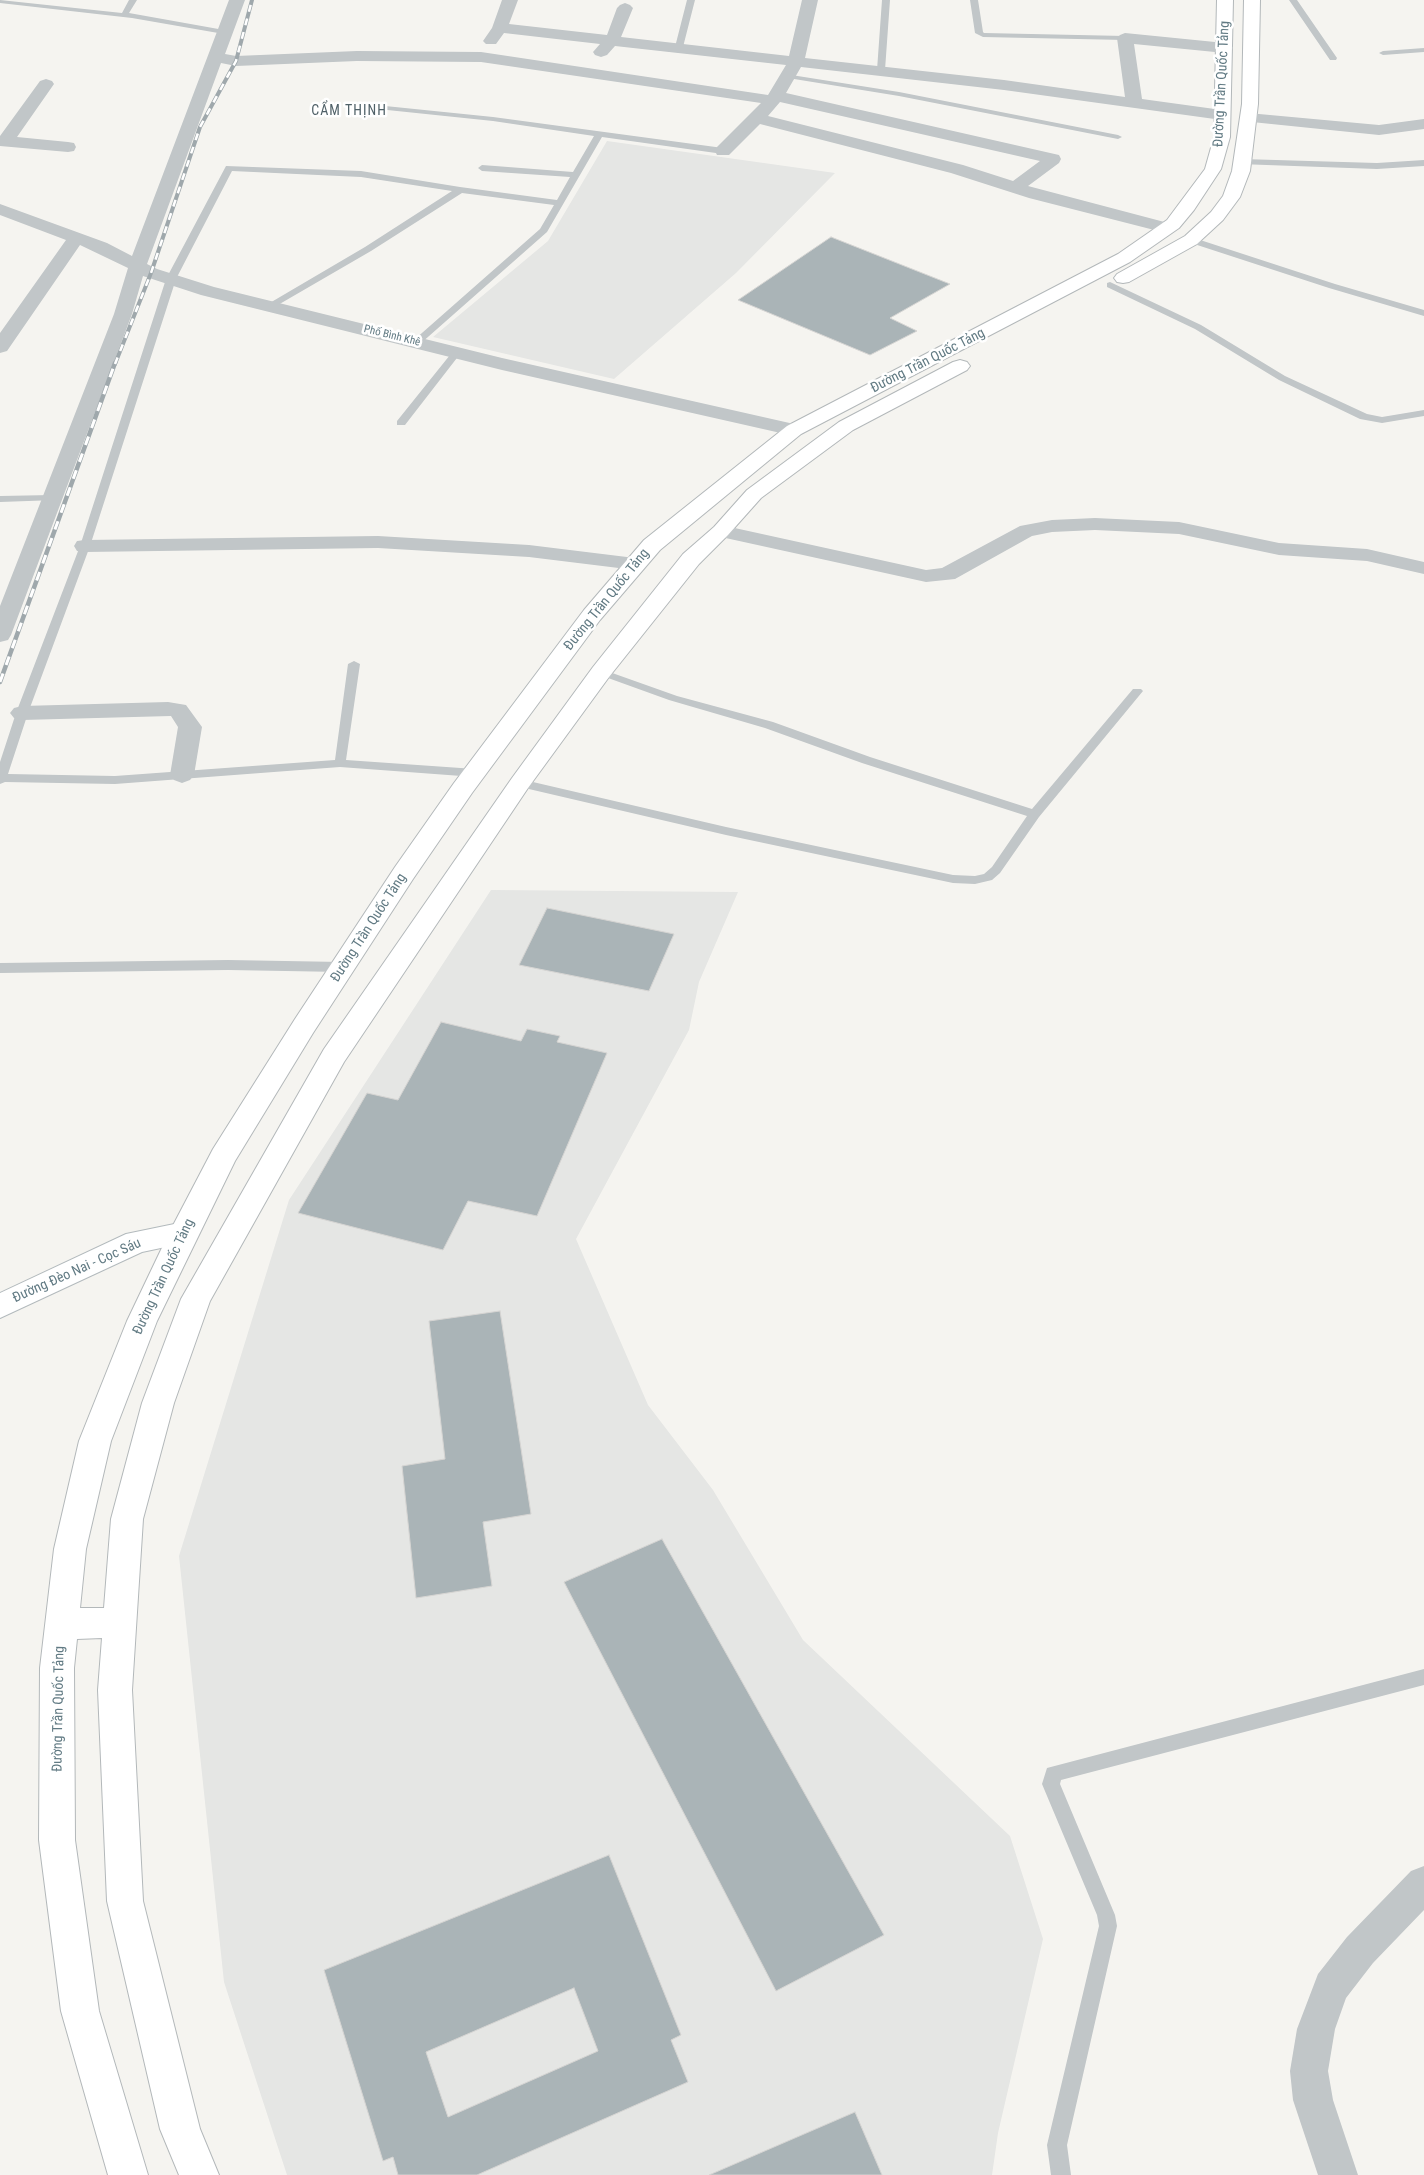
<!DOCTYPE html>
<meta charset="utf-8">
<style>
body{margin:0}
canvas{display:block;background:#f5f4f0}
</style>
<canvas width="1424" height="2175"></canvas>
<script>
const ctx = document.querySelector('canvas').getContext('2d');
ctx.lineJoin = 'round';
function fillPath(path, color) {
  ctx.fillStyle = color;
  ctx.fill(path, 'evenodd');
}
function toPath(rows) {
  const path = new Path2D();
  for (const r of rows) {
    path.moveTo(r[0], r[1]);
    for (let i = 2; i < r.length; i += 2) path.lineTo(r[i], r[i + 1]);
  }
  return path;
}
function stroke(path, color, width, dash) {
  ctx.strokeStyle = color;
  ctx.lineWidth = width;
  ctx.lineCap = dash ? 'butt' : 'round';
  ctx.setLineDash(dash || []);
  ctx.stroke(path);
}
function drawText(font, color, halo, rows, align = 'center') {
  ctx.font = font + ' "Roboto Condensed",sans-serif';
  ctx.lineWidth = 5;
  ctx.setLineDash([]);
  ctx.textBaseline = 'middle';
  ctx.strokeStyle = halo;
  ctx.fillStyle = color;
  for (const [text, x, y, turn = 0] of rows) {
    ctx.save();
    ctx.translate(x, y);
    ctx.rotate((+turn || 0) * Math.PI / 180);
    ctx.textAlign = isNaN(turn) ? turn : align;
    if (halo) ctx.strokeText(text, 0, 0);
    ctx.fillText(text, 0, 0);
    ctx.restore();
  }
}
fillPath(toPath([
 [607,141,835,173,736,273,614,379,433,337,548,241],
 [491,890,738,892,699,982,689,1030,576,1239,648,1405,713,1490,803,1640,1010,1836,1043,1939,998,2133,992,2175,287,2175,224,1982,179,1556,289,1200]
]), '#e5e6e4');
const building = toPath([
 [831,237,950,284,890,318,917,331,870,355,738,300,831,237],
 [547,908,674,934,649,991,519,965,547,908],
 [441,1022,521,1041,527,1029,560,1036,557,1042,607,1053,537,1216,468,1201,443,1250,298,1213,367,1093,398,1100,441,1022],
 [500,1311,531,1514,483,1522,492,1586,416,1598,402,1466,445,1459,429,1321,500,1311],
 [662,1539,884,1935,776,1991,564,1582,662,1539],
 [609,1855,681,2035,671,2040,688,2082,477,2175,398,2175,393,2157,383,2161,324,1970,609,1855],
 [574,1988,598,2051,448,2117,426,2052,574,1988],
 [855,2112,882,2175,709,2175,855,2112]
]);
fillPath(building, '#aab4b7');
stroke(building, '#d6d5d3', 1);
const secondary = toPath([
 [184,1222,194,1225,199,1233,194,1241,142,1252,0,1318,0,1293,126,1234,184,1222]
]);
const highway = toPath([
 [1217,0,1233,0,1230,137,1221,169,1194,210,1179,228,1130,262,801,434,660,550,600,620,472,793,413,879,313,1033,235,1161,157,1321,111,1441,86,1549,80,1608,104,1608,111,1519,142,1403,181,1299,324,1049,512,778,593,667,683,554,714,527,747,490,839,422,953,362,960,360,967,362,970,366,967,370,853,430,761,498,728,535,699,564,609,677,528,788,344,1062,210,1301,174,1403,143,1519,132,1690,143,1901,200,2129,219,2175,179,2175,160,2129,107,1901,98,1690,102,1638,77,1639,74,1668,75,1840,99,2011,148,2175,108,2175,61,2011,39,1840,40,1668,54,1549,79,1441,127,1321,169,1233,213,1149,295,1019,395,867,454,783,584,610,644,540,787,426,1118,254,1167,220,1205,169,1214,137,1217,0],
 [1244,0,1260,0,1258,104,1250,171,1240,197,1223,220,1197,244,1129,282,1123,283,1117,282,1114,278,1117,274,1185,236,1211,212,1223,196,1232,171,1242,104,1244,0]
]);
stroke(secondary, '#b3babd', 2);
stroke(highway, '#b3b8ba', 2);
fillPath(toPath([
 [0,0,122,13,129,0,137,0,129,13,224,30,228,32,224,34,132,18,0,3,0,0],
 [687,0,695,0,683,47,679,49,675,47,687,0],
 [882,0,890,0,885,70,881,72,877,70,882,0],
 [970,0,978,0,983,32,984,33,1125,36,1129,38,1125,40,983,37,975,33,970,0],
 [1289,0,1297,0,1337,58,1336,60,1330,60,1289,0],
 [1424,48,1424,52,1383,55,1379,53,1383,51,1424,48],
 [785,74,899,92,1118,135,1122,137,1118,139,899,96,788,78,785,78,785,74],
 [346,102,493,117,723,148,727,151,723,154,602,137,547,232,420,344,417,345,412,342,414,340,540,229,554,205,462,193,371,251,271,309,268,308,268,304,365,247,452,191,361,177,232,171,176,279,90,546,28,713,8,774,115,776,335,760,348,664,354,661,360,664,346,760,475,769,481,773,475,777,340,767,115,784,5,782,0,784,0,762,16,713,80,546,166,279,226,166,361,171,460,187,557,200,570,177,482,171,478,168,482,165,573,172,594,136,493,121,349,106,345,104,346,102],
 [1242,159,1377,163,1424,160,1424,166,1377,169,1239,164,1238,162,1242,159],
 [1191,237,1335,284,1424,310,1424,316,1329,288,1188,242,1187,240,1191,237],
 [1110,282,1201,325,1285,376,1367,414,1382,417,1424,410,1424,416,1382,423,1360,419,1279,380,1195,329,1107,287,1107,283,1110,282],
 [457,349,460,350,460,354,405,425,397,425,397,421,454,350,457,349],
 [52,495,57,498,56,500,0,502,0,496,52,495],
 [601,669,677,696,773,722,870,757,1032,809,1133,689,1141,689,1143,691,1039,817,1000,873,992,880,975,884,953,883,726,835,516,786,514,783,516,780,520,779,726,827,953,875,975,876,984,874,992,867,1027,816,862,763,765,728,669,700,597,674,595,672,601,669],
 [228,960,342,962,347,964,349,967,347,970,342,972,228,970,0,973,0,963,228,960],
 [1424,1669,1424,1685,1061,1780,1060,1784,1115,1915,1117,1926,1067,2145,1071,2175,1051,2175,1047,2145,1099,1926,1097,1915,1042,1784,1047,1768,1424,1669]
]), '#c1c6c8');
fillPath(toPath([
 [229,0,245,0,225,54,236,56,357,51,481,52,768,95,786,65,615,46,607,55,601,57,595,55,593,52,600,44,504,33,496,44,486,44,483,41,492,28,502,0,518,0,509,24,607,35,617,8,620,5,625,3,630,5,633,8,621,37,789,56,802,0,818,0,805,58,1004,80,1125,97,1117,38,1120,35,1125,33,1225,43,1231,45,1233,48,1231,51,1225,53,1134,44,1142,99,1222,110,1228,112,1230,115,1228,118,1222,120,1004,90,801,67,786,93,1059,155,1061,159,1059,163,1028,186,1172,224,1175,228,1172,232,1166,233,1029,198,951,173,760,124,729,155,717,155,715,151,717,147,761,103,481,62,357,61,236,66,221,63,147,264,157,269,214,287,502,358,794,424,801,426,804,430,801,434,794,436,502,370,201,295,143,276,132,314,11,635,8,640,0,642,0,606,114,314,128,268,80,245,7,351,0,353,0,333,66,240,0,215,0,204,107,243,132,256,229,0],
 [780,102,1040,161,1013,181,963,165,768,116,780,102],
 [46,79,52,81,54,84,17,137,68,142,74,143,76,147,74,151,68,152,0,146,0,136,40,81,46,79],
 [1248,113,1379,125,1424,119,1424,129,1379,135,1242,121,1240,118,1242,115,1248,113],
 [1095,518,1179,522,1279,543,1367,549,1424,562,1424,574,1367,561,1279,555,1179,534,1095,530,1052,532,1032,536,955,579,926,582,721,537,714,535,710,531,714,527,721,525,926,570,942,568,1020,526,1052,520,1095,518],
 [378,536,529,545,635,558,643,559,646,564,643,569,635,570,529,557,378,548,85,552,77,551,74,546,77,541,85,540,378,536],
 [168,702,186,705,202,727,194,775,190,780,182,783,174,780,170,775,178,727,171,716,22,720,14,718,10,713,14,708,22,706,168,702],
 [1424,1866,1424,1910,1373,1963,1346,1998,1335,2029,1328,2071,1333,2100,1358,2175,1318,2175,1293,2100,1290,2071,1297,2029,1318,1974,1347,1937,1411,1871,1424,1866]
]), '#c1c6c8');
fillPath(secondary, '#fff');
fillPath(highway, '#fff');
const railFar1 = toPath([
 [115,364,151,273,200,127,236,61,252,0]
]);
const rail = toPath([
 [0,682,115,363]
]);
stroke(railFar1, '#9fa8ac', 4);
stroke(rail, '#9fa8ac', 4.5);
stroke(railFar1, '#fff', 2.5, [7]);
stroke(rail, '#fff', 3, [9]);
drawText('11px', '#617a83', '#fff', [
 ["Phố Bình Khê",392,336,14]
]);
drawText('14px', '#617a83', '#fff', [
 ["Đường Trần Quốc Tảng",1222,84,-87],
 ["Đường Trần Quốc Tảng",928,361,-27],
 ["Đường Trần Quốc Tảng",607,600,-51],
 ["Đường Trần Quốc Tảng",369,928,-57],
 ["Đường Đèo Nai - Cọc Sáu",77,1271,-24],
 ["Đường Trần Quốc Tảng",164,1277,-65],
 ["Đường Trần Quốc Tảng",59,1709,-89]
]);
ctx.letterSpacing = '1px';
drawText('14px', '#506168', '#fff', [
 ["CẨM THỊNH",349,111]
]);
ctx.letterSpacing = '0px';
</script>
